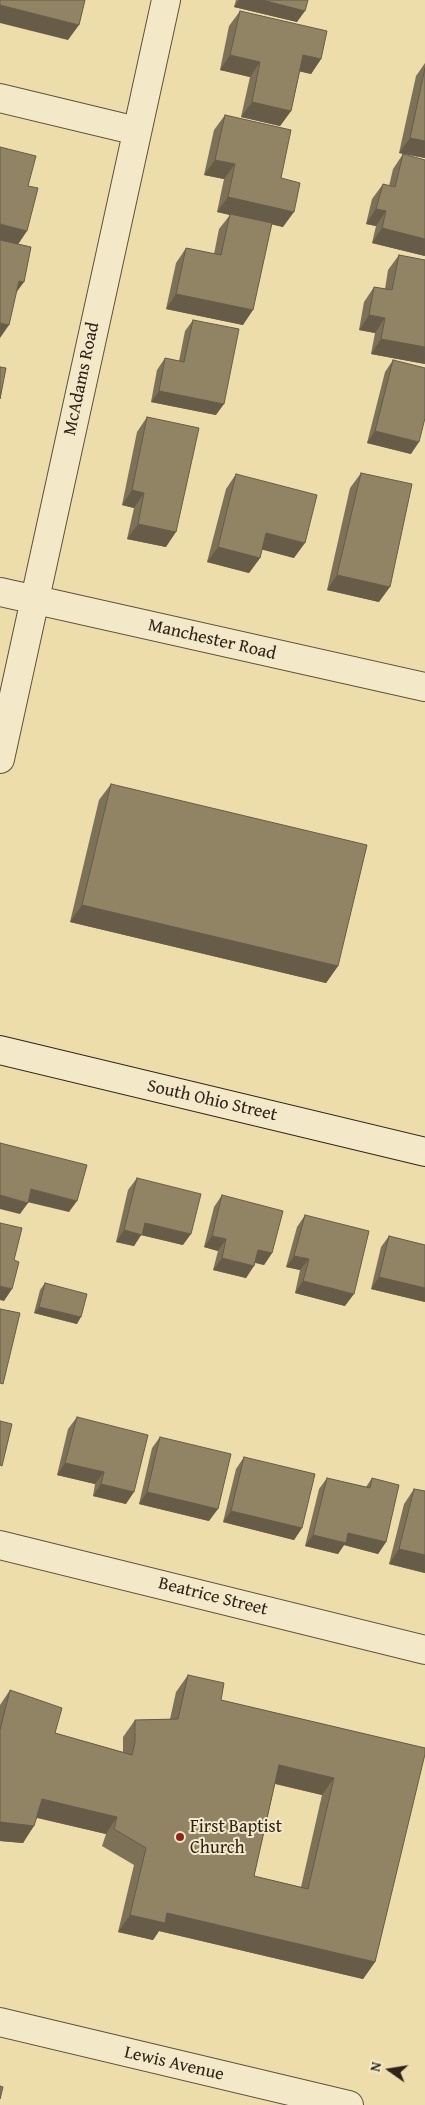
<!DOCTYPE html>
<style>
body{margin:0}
#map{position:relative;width:425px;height:2105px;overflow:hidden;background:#edddaa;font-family:"Gentium Book Plus",serif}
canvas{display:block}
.north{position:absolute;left:365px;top:2045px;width:50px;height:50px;-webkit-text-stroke:4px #f3e9c8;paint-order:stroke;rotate:283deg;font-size:14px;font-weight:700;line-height:20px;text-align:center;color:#2e231b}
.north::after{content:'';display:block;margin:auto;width:18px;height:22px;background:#2e231b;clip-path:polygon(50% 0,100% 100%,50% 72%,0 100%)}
</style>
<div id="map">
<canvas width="425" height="2105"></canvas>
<div class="north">N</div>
</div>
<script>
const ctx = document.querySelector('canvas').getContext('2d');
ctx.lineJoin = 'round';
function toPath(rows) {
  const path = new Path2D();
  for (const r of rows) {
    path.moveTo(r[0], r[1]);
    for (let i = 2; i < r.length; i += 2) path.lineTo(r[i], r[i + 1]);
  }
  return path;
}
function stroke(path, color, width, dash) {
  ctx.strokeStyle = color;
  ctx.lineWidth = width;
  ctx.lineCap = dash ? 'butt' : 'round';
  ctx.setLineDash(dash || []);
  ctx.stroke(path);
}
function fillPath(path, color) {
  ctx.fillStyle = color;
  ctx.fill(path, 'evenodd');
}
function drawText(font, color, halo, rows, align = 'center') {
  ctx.font = font + ' "Gentium Book Plus",serif';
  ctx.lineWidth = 4;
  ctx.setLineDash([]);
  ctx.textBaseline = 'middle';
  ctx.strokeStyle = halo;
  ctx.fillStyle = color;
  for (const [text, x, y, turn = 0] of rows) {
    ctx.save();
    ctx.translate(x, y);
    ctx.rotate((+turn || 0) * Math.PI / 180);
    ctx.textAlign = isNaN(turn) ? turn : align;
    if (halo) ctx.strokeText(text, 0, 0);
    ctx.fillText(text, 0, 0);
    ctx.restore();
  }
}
const minor = toPath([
 [0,98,137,131],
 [0,592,425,687],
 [0,759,166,0],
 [0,1545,425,1650],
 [0,2022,349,2105]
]);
const secondary = toPath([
 [0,1050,425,1152]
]);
stroke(minor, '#5e523f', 30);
stroke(secondary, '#2e231b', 30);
stroke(minor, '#f3e9c8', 28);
stroke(secondary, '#f3e9c8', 28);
fillPath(toPath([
 [236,0,308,0,297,22,234,7],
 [240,11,321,59,311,74,300,71,291,111,280,126,241,117,250,77,220,70,229,26],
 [425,63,425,158,399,153,416,76],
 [225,115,281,178,283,227,272,224,243,325,166,309,176,263,186,248,214,254,219,229,230,215,217,212,224,179,204,175,214,130],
 [403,154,425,256,372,243,376,226,366,224,372,199,383,184,389,186,393,169],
 [399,255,425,364,371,354,375,333,359,330,364,302,374,287,385,289,388,270],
 [193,320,216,415,151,402,157,370,165,358,179,361,185,331],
 [393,360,411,454,367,443,385,372],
 [147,417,166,547,127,539,134,508,122,505,137,432],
 [361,473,379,602,327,590,350,488],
 [236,474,294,558,262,549,260,558,249,573,207,562,226,489],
 [111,784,338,966,326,983,70,922,99,800],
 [137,1178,183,1245,141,1235,134,1246,116,1242,128,1190],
 [222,1195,272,1253,264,1265,255,1263,246,1278,213,1270,218,1251,204,1247,214,1207],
 [305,1215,345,1306,295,1293,300,1270,286,1267,297,1227],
 [389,1236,425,1245,425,1302,371,1289,381,1247],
 [45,1283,77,1324,34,1313,40,1290],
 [77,1417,126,1504,93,1496,95,1484,57,1475,68,1429],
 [160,1437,209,1521,139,1504,152,1448],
 [244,1457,302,1528,294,1540,223,1522,236,1469],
 [327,1478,366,1487,372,1478,386,1542,378,1554,344,1545,338,1554,305,1546,319,1489],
 [414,1489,425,1491,425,1573,389,1564,404,1504],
 [188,1675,221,1700,425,1748,375,1962,363,1979,159,1931,153,1940,118,1932,134,1865,102,1846,106,1834,37,1818,23,1843,0,1841,0,1705,10,1690,55,1733,123,1752,123,1737,135,1720,170,1719,176,1692],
 [275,1784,322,1795,301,1887,254,1876]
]), '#7d7257');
fillPath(toPath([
 [239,0,262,0,305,11,297,22,234,7],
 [0,5,79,25,68,40,0,23],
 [230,55,260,62,250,77,220,70],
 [303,55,321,59,311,74,293,70],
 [252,102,291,111,280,126,241,117],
 [410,138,425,141,425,158,399,153],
 [215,160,235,164,224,179,204,175],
 [228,197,294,212,283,227,217,212],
 [376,209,386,211,376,226,366,224],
 [0,224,27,231,17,246,0,242],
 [382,228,425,239,425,256,372,243],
 [19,281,24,282,13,297],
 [176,294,253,310,243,325,166,309],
 [369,315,385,318,375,333,359,330],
 [0,323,9,325,0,338],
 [381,339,425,347,425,364,371,354],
 [159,391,224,404,216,415,151,402],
 [375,431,419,442,411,454,367,443],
 [132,490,144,493,134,508,122,505],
 [138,524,176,532,166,547,127,539],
 [266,533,305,543,294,558,256,548],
 [218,547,260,558,249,573,207,562],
 [337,575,390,587,379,602,327,590],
 [82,905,338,966,326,983,70,922],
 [31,1189,77,1201,69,1212,23,1201],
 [0,1195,28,1203,20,1214,0,1209],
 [145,1223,191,1234,183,1245,141,1235,134,1246,116,1242,124,1230],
 [212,1236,226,1239,218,1251,204,1247],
 [258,1250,272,1253,264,1265,250,1261],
 [294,1256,309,1259,300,1270,286,1267],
 [222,1258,254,1266,246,1278,213,1270],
 [379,1277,425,1288,425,1302,371,1289],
 [303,1281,354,1294,345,1306,295,1293],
 [0,1286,12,1289,4,1301,0,1300],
 [39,1307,81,1317,77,1324,34,1313],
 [65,1463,104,1472,95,1484,57,1475],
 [101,1484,134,1492,126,1504,93,1496],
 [147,1492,218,1509,209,1521,139,1504],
 [231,1511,302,1528,294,1540,223,1522],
 [348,1533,386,1542,378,1554,344,1545,338,1554,305,1546,313,1535],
 [399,1549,425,1555,425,1573,389,1564],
 [279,1765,334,1778,322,1795,268,1782],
 [42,1799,117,1817,106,1834,30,1816],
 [0,1822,34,1826,23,1843,0,1841],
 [167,1913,375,1962,363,1979,159,1931,153,1940,118,1932,130,1915]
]), '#665c47');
const building = toPath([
 [0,0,85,0,79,25,0,5,0,0],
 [262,0,308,0,305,11,262,0],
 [240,11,327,31,321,59,303,55,291,111,252,102,260,62,230,55,240,11],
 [425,68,425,141,410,138,425,68],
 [225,115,291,130,281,178,300,183,294,212,228,197,235,164,215,160,225,115],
 [0,147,36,156,28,186,38,188,27,231,0,224,0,147],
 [403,154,425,160,425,239,382,228,386,211,376,209,383,184,395,187,403,154],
 [230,214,272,223,253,310,176,294,186,248,221,255,230,214],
 [0,240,31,247,24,282,19,281,9,325,0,323,0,240],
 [399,255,425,260,425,347,381,339,385,318,369,315,374,287,392,290,399,255],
 [193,320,239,329,224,404,159,391,165,358,184,362,193,320],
 [393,360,425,368,425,418,419,442,375,431,393,360],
 [0,367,6,368,0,399,0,367],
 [147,417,199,428,176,532,138,524,144,493,132,490,147,417],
 [361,473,412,484,390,587,337,575,361,473],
 [236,474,317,495,305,543,266,533,260,558,218,547,236,474],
 [111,784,367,845,338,966,82,905,111,784],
 [0,1143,87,1165,77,1201,31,1189,28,1203,0,1195,0,1143],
 [137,1178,201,1194,191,1234,145,1223,142,1235,124,1230,137,1178],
 [222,1195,283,1211,272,1253,258,1250,254,1266,222,1258,226,1239,212,1236,222,1195],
 [305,1215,369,1231,354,1294,303,1281,309,1259,294,1256,305,1215],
 [0,1223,22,1228,14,1260,19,1262,12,1289,0,1286,0,1223],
 [389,1236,425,1245,425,1288,379,1277,389,1236],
 [45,1283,87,1294,81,1317,39,1307,45,1283],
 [0,1309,20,1313,3,1384,0,1383,0,1309],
 [77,1417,148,1435,134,1492,101,1484,104,1472,65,1463,77,1417],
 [0,1421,12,1424,2,1466,0,1465,0,1421],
 [160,1437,231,1454,218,1509,147,1492,160,1437],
 [244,1457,315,1474,302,1528,231,1511,244,1457],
 [327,1478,370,1488,372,1478,399,1485,386,1542,348,1533,346,1543,313,1535,327,1478],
 [414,1489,425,1491,425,1555,399,1549,414,1489],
 [188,1675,224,1683,221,1700,425,1748,425,1754,375,1962,167,1913,165,1923,130,1915,146,1848,114,1829,117,1817,42,1799,34,1826,0,1822,0,1730,10,1690,62,1708,55,1733,132,1755,135,1742,135,1720,178,1719,188,1675],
 [279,1765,334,1778,308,1889,254,1876,279,1765],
 [0,2086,3,2087,0,2099,0,2086]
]);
fillPath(building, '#918465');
stroke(building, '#665c47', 1);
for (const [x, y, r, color] of [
 [180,1837,5,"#8f2418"]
]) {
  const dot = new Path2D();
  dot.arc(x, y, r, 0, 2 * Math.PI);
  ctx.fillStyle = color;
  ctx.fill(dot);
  stroke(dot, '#f3e9c8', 2);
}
drawText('18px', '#2e231b', '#f3e9c8', [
 ["McAdams Road",82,379,-78],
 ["Manchester Road",212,640,13],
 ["South Ohio Street",212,1101,13],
 ["Beatrice Street",213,1597,14],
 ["Lewis Avenue",174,2064,13]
]);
drawText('18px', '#2e231b', '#f3e9c8', [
 ["First Baptist",190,1827],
 ["Church",190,1848]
], 'left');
</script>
